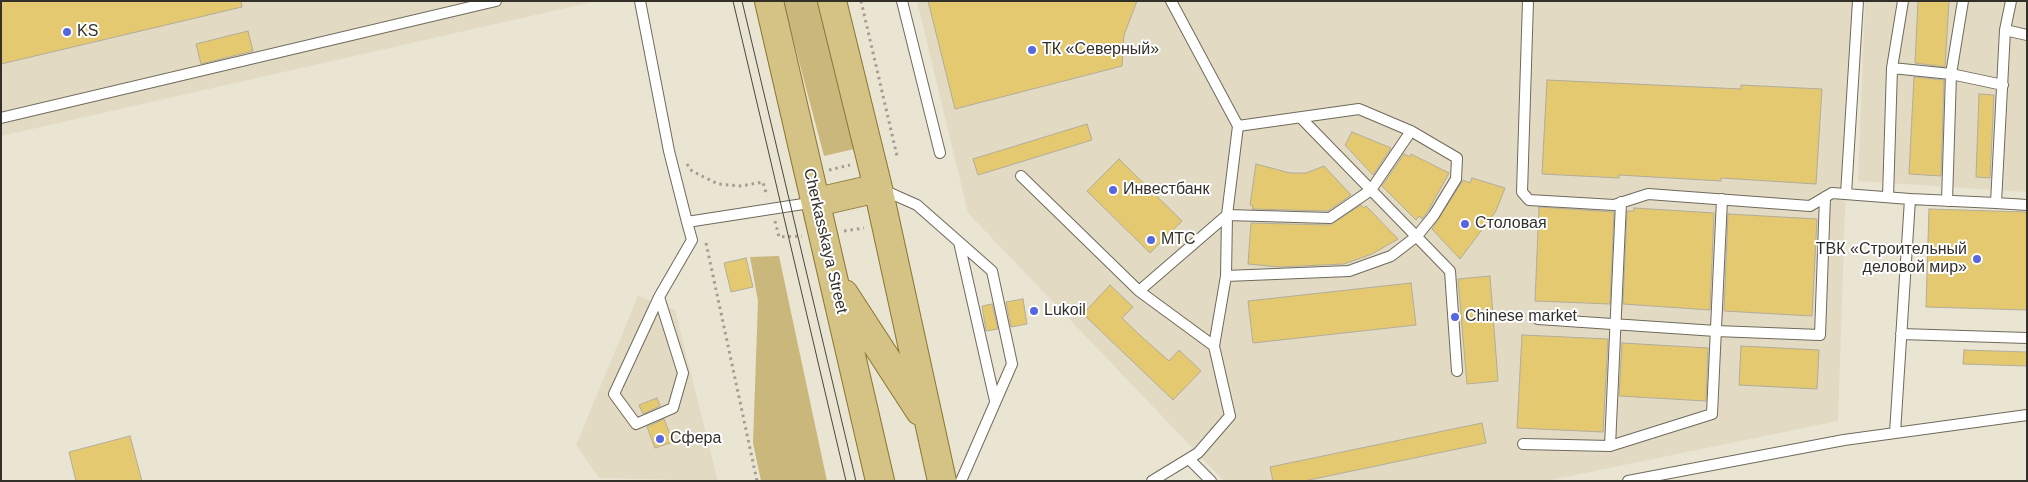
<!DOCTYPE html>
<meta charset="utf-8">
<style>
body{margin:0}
#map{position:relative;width:2028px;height:482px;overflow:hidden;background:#eae4d3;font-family:Arial,sans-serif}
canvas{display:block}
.frame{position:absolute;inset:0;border:2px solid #323029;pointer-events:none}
</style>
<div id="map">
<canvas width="2028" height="482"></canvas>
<div class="frame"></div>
</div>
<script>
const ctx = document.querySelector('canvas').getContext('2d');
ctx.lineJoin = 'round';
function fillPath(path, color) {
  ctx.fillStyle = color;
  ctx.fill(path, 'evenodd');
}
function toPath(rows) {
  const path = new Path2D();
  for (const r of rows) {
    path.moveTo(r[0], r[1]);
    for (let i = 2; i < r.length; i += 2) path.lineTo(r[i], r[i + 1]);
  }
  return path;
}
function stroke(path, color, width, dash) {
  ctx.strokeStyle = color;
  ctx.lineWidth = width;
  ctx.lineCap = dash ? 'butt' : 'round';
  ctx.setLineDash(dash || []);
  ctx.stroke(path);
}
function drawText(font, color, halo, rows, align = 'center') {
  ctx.font = font + ' Arial,sans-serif';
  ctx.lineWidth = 4;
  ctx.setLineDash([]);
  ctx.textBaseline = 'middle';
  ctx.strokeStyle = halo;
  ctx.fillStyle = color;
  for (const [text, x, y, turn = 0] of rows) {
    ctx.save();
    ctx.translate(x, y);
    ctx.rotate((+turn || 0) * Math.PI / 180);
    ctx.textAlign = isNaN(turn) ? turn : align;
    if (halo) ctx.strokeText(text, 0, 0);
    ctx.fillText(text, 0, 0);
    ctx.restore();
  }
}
fillPath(toPath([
 [1,1,597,1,1,136],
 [917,1,1852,1,1838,421,1546,481,1224,481,968,213],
 [1865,1,2027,1,2027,192,1858,181],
 [638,296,675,310,718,481,599,478,576,445]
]), '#e2dac2');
fillPath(toPath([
 [783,1,820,1,854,149,824,156],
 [779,256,827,481,761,481,753,443,758,301,750,257]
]), '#cab77b');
const building = toPath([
 [1,1,241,1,242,7,1,64,1,1],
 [928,1,1137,1,1124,35,1122,66,955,109,928,1],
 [1918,1,1949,1,1945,67,1915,63,1918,1],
 [248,31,253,51,201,64,196,44,248,31],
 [1914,77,1944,80,1941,176,1909,174,1914,77],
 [1547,80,1741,89,1741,85,1822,89,1816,184,1721,178,1721,181,1619,175,1619,178,1542,174,1547,80],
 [1979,94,1994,95,1990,178,1976,177,1979,94],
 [1087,124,1092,140,978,175,973,159,1087,124],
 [1352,132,1391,148,1373,175,1345,145,1352,132],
 [1404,154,1410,157,1411,154,1449,173,1428,211,1422,219,1419,216,1416,220,1382,186,1404,154],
 [1119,159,1182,221,1150,253,1087,191,1119,159],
 [1256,164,1290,173,1306,173,1324,166,1351,195,1328,211,1252,209,1253,206,1250,205,1256,164],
 [1472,178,1505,188,1496,211,1460,259,1432,229,1463,180,1470,183,1472,178],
 [1361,205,1364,208,1366,206,1398,239,1372,254,1344,264,1279,267,1248,264,1251,223,1330,225,1361,205],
 [1539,207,1614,212,1610,304,1535,301,1539,207],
 [1634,208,1714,213,1710,310,1623,304,1627,211,1634,211,1634,208],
 [1929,209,2027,212,2027,310,1926,307,1929,209],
 [1728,214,1817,219,1812,316,1724,311,1728,214],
 [746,258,753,287,731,292,724,263,746,258],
 [1490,276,1498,381,1467,384,1458,279,1490,276],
 [1411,283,1416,325,1253,343,1248,301,1411,283],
 [1110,285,1133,307,1122,318,1142,337,1169,361,1179,350,1201,371,1173,400,1083,314,1110,285],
 [1023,299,1027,324,1011,327,1006,302,1023,299],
 [992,304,998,329,986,331,982,306,992,304],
 [1522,335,1608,339,1603,432,1517,428,1522,335],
 [1622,343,1708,348,1706,401,1619,396,1622,343],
 [1741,346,1819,350,1817,389,1739,385,1741,346],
 [1964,350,2027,352,2027,366,1963,364,1964,350],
 [657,398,660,406,643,414,639,405,657,398],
 [664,419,673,442,655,448,647,427,664,419],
 [1482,423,1486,443,1304,481,1273,481,1270,467,1482,423],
 [130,436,142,481,76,481,69,452,130,436]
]);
fillPath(building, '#e4c971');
stroke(building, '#b2ad9c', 1);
const service = toPath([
 [640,1,669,151,687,222,816,202],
 [902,1,940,153],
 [1171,1,1238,126,1227,215,1226,276,1214,346],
 [1528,1,1522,192,1529,200,1614,205,1648,194,1810,206,1832,193,1910,199],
 [2005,30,2027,35],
 [1892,68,1903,1],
 [1,118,496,1],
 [1301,118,1450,271,1457,371],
 [1021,176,1139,291,1214,346,1230,416,1198,453,1152,481],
 [881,189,917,205,992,271,1012,364,961,481],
 [1846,194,1858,1],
 [1888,197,1892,68,1951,74,2003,85],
 [1947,201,1951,74,1963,1],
 [1996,203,2027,205],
 [959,242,995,401],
 [1226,276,1349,271,1391,256,1417,236,1434,215,1456,179,1457,158,1411,131,1359,109,1238,126],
 [1139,291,1227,215,1330,218,1371,190,1411,131],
 [659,297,683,373,673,408,636,424,614,394,659,297,692,240,687,222],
 [1538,319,1716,331,1820,335,1825,197],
 [1901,334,2027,338],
 [1895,433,1910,199,1996,203,2005,30,2011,1],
 [1523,444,1610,446,1621,202],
 [1610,446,1712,414,1722,199],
 [1189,459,1211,481],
 [1628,481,1844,440,2027,415]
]);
const primary = toPath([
 [769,1,880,481],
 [832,1,878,188,942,481],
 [817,202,878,188],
 [844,294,920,411]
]);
stroke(service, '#6f6a5b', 12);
stroke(primary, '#897630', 30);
stroke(toPath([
 [861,1,897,156],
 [687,164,692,171,718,184,741,186,763,182,767,196],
 [829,170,850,165],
 [775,221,779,237,802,236],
 [844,231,864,228],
 [706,243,757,481]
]), '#a19d90', 3, [2.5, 4]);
stroke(service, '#fff', 10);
stroke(primary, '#d4c385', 28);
stroke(toPath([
 [733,1,846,481],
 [742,1,856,481]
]), '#49473e', 1);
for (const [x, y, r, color] of [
 [67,32,5,"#5668df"],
 [1032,50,5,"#5668df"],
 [1113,190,5,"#5668df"],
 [1465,224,5,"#5668df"],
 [1151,240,5,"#5668df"],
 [1977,259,5,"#5668df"],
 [1034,311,5,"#5668df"],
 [1455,317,5,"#5668df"],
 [660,439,5,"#5668df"]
]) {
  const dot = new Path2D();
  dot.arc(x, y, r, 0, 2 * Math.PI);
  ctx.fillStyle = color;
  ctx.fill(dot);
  stroke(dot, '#fff', 2);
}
drawText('16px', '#323029', '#fff', [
 ["KS",77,32],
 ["ТК «Северный»",1042,50],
 ["Инвестбанк",1123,190],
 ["Столовая",1475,224],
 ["МТС",1161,240],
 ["ТВК «Строительный",1967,250,"right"],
 ["деловой мир»",1967,268,"right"],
 ["Lukoil",1044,311],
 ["Chinese market",1465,317],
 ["Сфера",670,439]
], 'left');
drawText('16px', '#323029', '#fff', [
 ["Cherkasskaya Street",825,241,77]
]);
</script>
